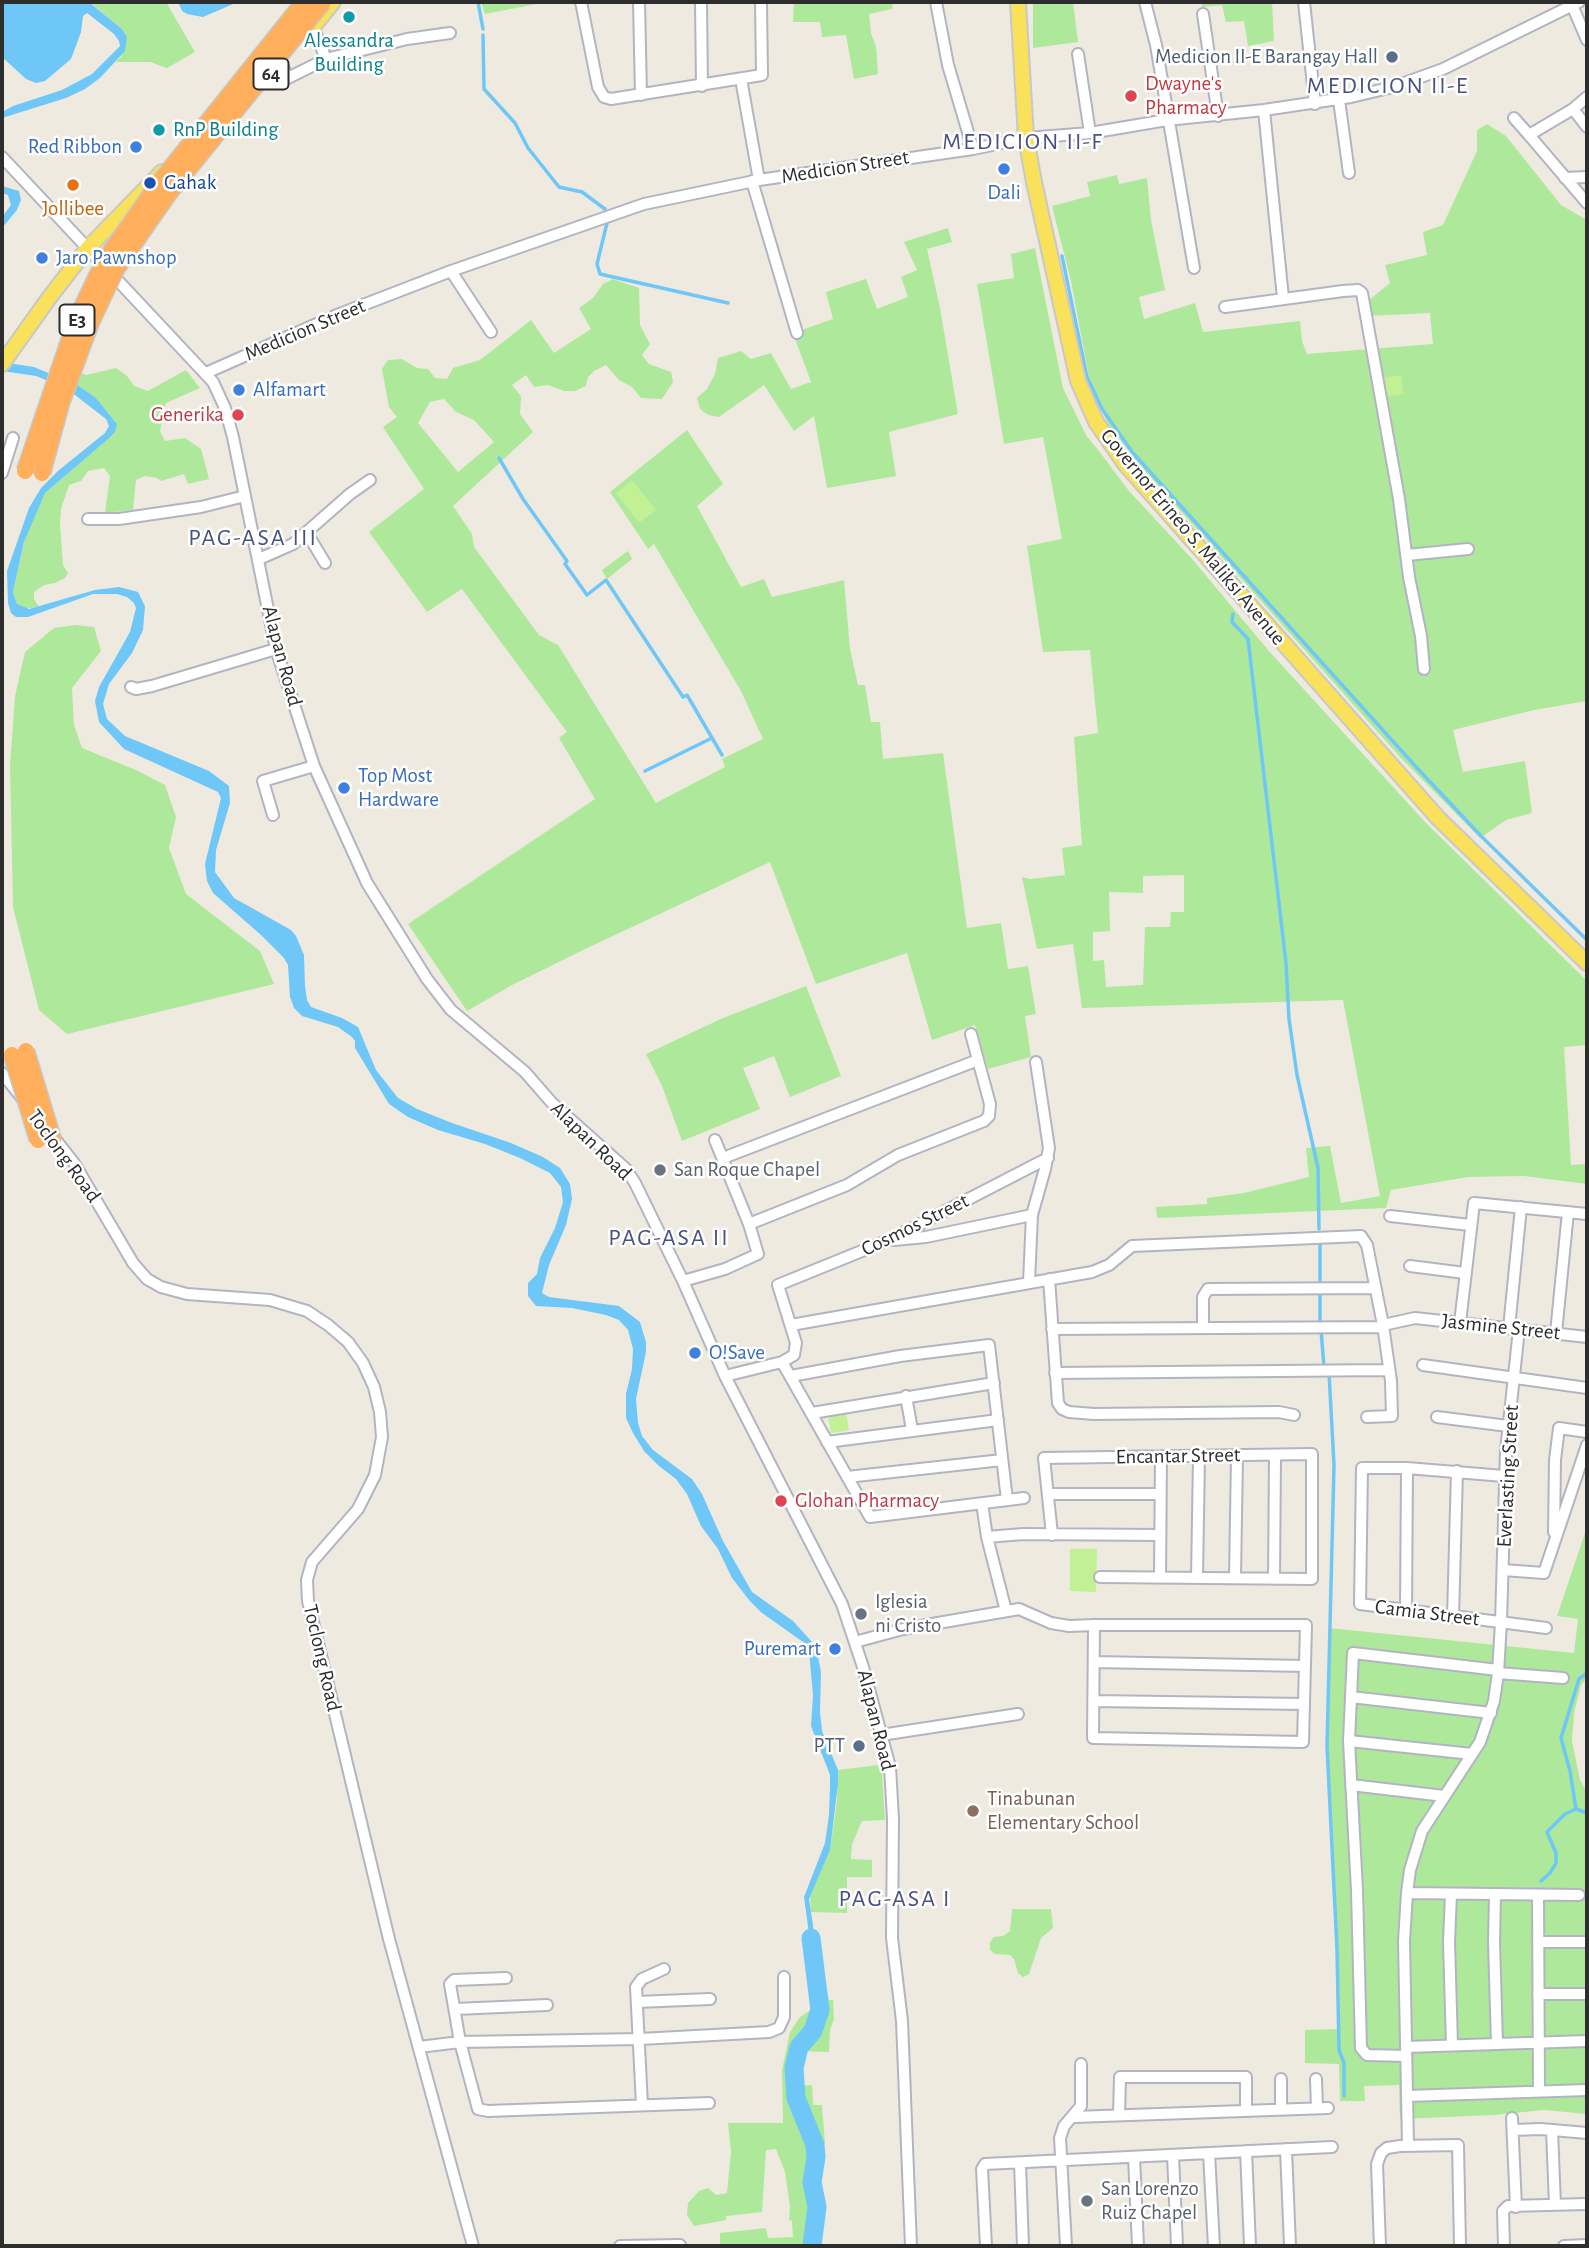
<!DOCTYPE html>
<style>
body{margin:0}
#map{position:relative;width:1589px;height:2248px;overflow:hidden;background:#efeae0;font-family:"Alegreya Sans",sans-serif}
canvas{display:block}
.frame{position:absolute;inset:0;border:4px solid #2d2d2d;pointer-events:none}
</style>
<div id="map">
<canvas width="1589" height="2248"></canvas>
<div class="frame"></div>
</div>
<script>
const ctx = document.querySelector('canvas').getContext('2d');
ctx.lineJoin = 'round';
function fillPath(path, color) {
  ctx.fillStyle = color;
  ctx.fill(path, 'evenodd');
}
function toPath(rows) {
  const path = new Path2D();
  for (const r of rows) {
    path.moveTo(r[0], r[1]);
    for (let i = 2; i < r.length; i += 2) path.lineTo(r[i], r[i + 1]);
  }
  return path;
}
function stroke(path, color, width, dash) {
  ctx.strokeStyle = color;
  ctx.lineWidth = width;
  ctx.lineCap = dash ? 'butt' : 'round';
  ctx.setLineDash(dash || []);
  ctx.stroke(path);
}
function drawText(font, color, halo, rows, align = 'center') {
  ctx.font = font + ' "Alegreya Sans",sans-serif';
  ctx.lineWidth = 5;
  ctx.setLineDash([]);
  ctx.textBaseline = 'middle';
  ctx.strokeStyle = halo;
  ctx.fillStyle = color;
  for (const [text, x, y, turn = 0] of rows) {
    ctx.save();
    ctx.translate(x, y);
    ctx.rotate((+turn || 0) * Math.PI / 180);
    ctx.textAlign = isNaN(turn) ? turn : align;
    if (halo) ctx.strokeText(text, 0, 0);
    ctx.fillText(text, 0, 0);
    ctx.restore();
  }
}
fillPath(toPath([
 [90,2,166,2,195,52,167,68,150,62,115,62,121,57,127,37,122,29],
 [481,2,547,2,485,14],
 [794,2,893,2,892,9,869,14,871,33,876,47,878,74,854,79,846,35,822,37,820,22,793,22],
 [1033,2,1073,2,1078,42,1033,48],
 [1201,2,1272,2,1274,41,1248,46,1244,21,1226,22,1222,5,1202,7],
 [1487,124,1506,136,1561,205,1587,220,1587,701,1534,710,1453,730,1463,772,1525,761,1532,813,1506,820,1480,838,1400,757,1137,462,1108,424,1091,388,1071,281,1052,206,1090,196,1087,182,1117,175,1119,184,1147,178,1151,220,1165,290,1139,297,1144,319,1195,303,1203,332,1300,321,1302,341,1307,354,1433,344,1430,313,1368,316,1368,301,1390,283,1385,265,1427,255,1423,232,1443,225,1477,151,1477,130],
 [948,228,952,242,927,249,940,308,958,414,889,432,896,476,827,488,814,416,794,431,764,385,719,417,708,415,700,409,697,398,707,389,715,374,718,358,741,351,751,359,771,353,791,389,811,382,793,333,833,319,826,292,866,279,877,309,908,297,901,277,917,270,904,242],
 [1035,248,1063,388,1086,435,1102,455,1129,491,1193,560,1268,650,1425,822,1587,981,1587,1045,1564,1047,1571,1165,1587,1164,1587,1184,1524,1176,1468,1177,1391,1190,1386,1208,1157,1218,1156,1207,1207,1204,1207,1198,1244,1193,1309,1177,1306,1148,1330,1146,1341,1203,1380,1196,1343,1000,1082,1008,1073,944,1037,949,1022,877,1030,879,1065,875,1062,848,1082,845,1074,737,1098,733,1090,650,1043,652,1027,546,1062,539,1043,437,1004,444,977,284,1014,278,1011,254],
 [1143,876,1184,875,1184,912,1171,912,1170,927,1145,927,1143,985,1106,987,1104,960,1093,961,1093,932,1110,931,1109,892,1143,893],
 [613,279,639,288,640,325,650,344,642,355,649,364,671,372,673,382,662,399,641,398,632,387,619,380,606,365,594,371,588,377,586,386,575,391,564,391,548,385,534,387,526,375,512,385,521,396,520,414,533,432,453,506,472,534,474,547,539,635,558,645,656,803,725,767,722,759,763,739,741,691,654,544,648,549,610,492,687,430,723,484,697,506,741,587,764,579,772,597,844,580,850,649,858,685,865,685,871,722,880,722,883,759,943,753,967,928,1001,923,1008,969,1028,966,1036,1014,1025,1016,1031,1057,988,1069,975,1025,932,1040,907,953,816,984,770,862,581,951,512,985,467,1011,408,924,595,799,559,738,567,732,462,589,427,612,369,532,424,489,383,427,397,417,389,407,382,369,388,360,402,359,417,368,428,369,435,378,447,379,453,368,480,360,531,320,554,353,591,329,579,308,593,298,603,284],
 [444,399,456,412,474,420,494,442,458,472,418,423,430,402],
 [116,368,127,376,134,386,148,391,186,370,200,388,166,403,160,431,165,441,185,438,201,449,209,479,188,484,184,474,161,481,157,478,145,476,136,480,133,510,105,513,110,476,104,468,88,471,81,481,69,485,61,509,60,524,63,565,68,573,65,578,55,583,44,585,34,592,34,599,39,607,23,609,17,604,13,592,27,530,45,493,107,440,117,424,96,398,65,379,74,371,86,375],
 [628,551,632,559,607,579,602,570],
 [76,625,94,627,101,651,72,688,74,725,82,748,136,770,165,785,176,817,169,848,186,894,260,951,274,984,67,1034,39,1010,13,907,10,765,15,696,25,652,54,628],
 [806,986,841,1076,790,1097,774,1056,743,1068,760,1109,682,1141,662,1086,646,1054,723,1018],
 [1587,1527,1587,1678,1581,1685,1574,1713,1572,1741,1580,1780,1587,1792,1587,2114,1544,2110,1494,2115,1400,2119,1399,2085,1364,2086,1365,2101,1340,2101,1339,2064,1305,2063,1305,2030,1339,2029,1327,1746,1329,1628,1574,1653,1578,1619,1557,1616],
 [886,1764,882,1776,885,1820,862,1821,852,1844,851,1859,872,1860,872,1877,847,1877,847,1913,811,1912,810,1895,830,1850,837,1801,838,1770],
 [1012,1909,1051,1909,1053,1928,1041,1938,1029,1974,1023,1977,1018,1973,1014,1959,1010,1955,995,1954,990,1950,990,1942,994,1937,1003,1936,1010,1931],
 [823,1976,829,2000,833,2000,834,2019,830,2030,829,2052,800,2051,797,2076,797,2086,812,2085,813,2105,822,2105,825,2144,812,2147,814,2166,810,2186,822,2186,823,2231,817,2233,814,2246,720,2246,720,2233,766,2228,768,2238,793,2237,792,2221,789,2220,790,2207,785,2172,776,2149,766,2150,762,2212,726,2216,726,2220,694,2226,687,2215,688,2203,699,2191,708,2188,716,2195,727,2193,731,2152,728,2123,783,2123,782,2070,790,2032,800,2017,815,2007,813,1986,807,1977]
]), '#aee89a');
fillPath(toPath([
 [1401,375,1404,394,1386,397,1383,378],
 [632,480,656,510,639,523,616,493],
 [846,1412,849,1430,831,1433,828,1415],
 [1070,1549,1097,1549,1096,1592,1070,1591]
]), '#c2f095');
fillPath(toPath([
 [2,2,89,2,122,29,127,37,125,51,100,78,85,89,66,98,2,118,2,112,13,106,62,90,92,74,120,46,119,41,114,34,87,13,83,16,81,32,71,59,45,81,36,83,26,79,2,57],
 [178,2,238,2,203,17,187,14,182,11],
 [2,186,19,191,21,200,17,210,2,228,2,217,11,205,8,195,2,193],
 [2,362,34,367,77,385,96,398,117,424,115,432,107,440,45,493,24,542,13,592,17,604,29,609,95,590,119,587,138,592,145,606,143,630,132,653,109,684,103,704,107,719,125,736,209,771,229,786,230,803,216,850,215,872,234,898,291,930,296,936,304,955,305,986,307,1000,311,1007,342,1018,358,1027,376,1070,398,1098,417,1109,452,1123,511,1143,543,1157,560,1168,570,1184,572,1199,566,1225,549,1265,542,1293,549,1297,619,1306,640,1322,646,1342,646,1352,636,1399,638,1423,642,1436,653,1450,692,1479,702,1494,723,1541,752,1592,793,1621,812,1642,817,1652,821,1672,820,1712,822,1731,838,1770,838,1784,830,1850,809,1899,813,1925,813,1963,804,1897,825,1843,829,1815,830,1786,830,1775,811,1726,813,1695,809,1652,803,1642,762,1613,749,1600,732,1578,718,1549,701,1526,687,1494,676,1479,659,1466,644,1451,633,1433,626,1418,626,1394,632,1369,633,1349,628,1330,619,1320,606,1315,572,1308,536,1306,528,1296,528,1283,537,1274,540,1258,555,1228,563,1202,561,1187,550,1173,520,1158,485,1144,438,1130,408,1117,389,1104,355,1048,355,1041,352,1037,338,1027,302,1016,294,1008,290,997,288,965,284,958,261,935,213,893,207,881,205,864,221,798,218,792,124,749,99,722,95,701,99,687,130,632,136,608,134,603,127,597,117,594,93,594,28,617,16,617,11,613,8,603,7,571,29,508,41,488,59,470,105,433,109,426,106,419,66,388,36,376,2,371]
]), '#6ec7f6');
stroke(toPath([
 [478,2,483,29],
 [483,35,484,89,515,123,528,148,559,187,582,192,605,209],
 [607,223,597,264,600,274,728,303],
 [1062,256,1087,377,1102,409,1133,453,1417,768,1482,837,1587,940],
 [499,458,523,499,567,561,565,564,587,595,606,580,683,697,687,695,722,755],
 [1233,614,1232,622,1248,639,1286,963,1289,1019,1297,1075,1318,1168,1319,1229],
 [645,771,712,738],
 [1320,1240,1320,1283],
 [1320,1290,1320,1324],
 [1321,1330,1324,1367],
 [1329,1373,1334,1465,1327,1746,1337,1949,1339,2050,1344,2063,1344,2096],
 [1587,1673,1579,1679,1561,1738,1570,1771,1576,1809,1587,1813],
 [1541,1881,1550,1873,1556,1863,1556,1853,1547,1832,1565,1814,1576,1809]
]), '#6ec7f6', 3.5);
stroke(toPath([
 [811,1938,820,2010,813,2031,799,2047,794,2068,796,2098,815,2145,816,2157,812,2182,817,2207,812,2246]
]), '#6ec7f6', 19);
const minor = toPath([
 [581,2,598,87,604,97,611,99,762,75,761,2],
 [639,2,641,95],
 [701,2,702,86],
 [936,2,948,65,973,149],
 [1145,2,1156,45,1194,268],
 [1304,2,1315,104],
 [1572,5,1587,40],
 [1203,14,1218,116],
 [313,27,326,59],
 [1078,54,1090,133],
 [281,63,288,78,326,59,407,39,450,33],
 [741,79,759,180],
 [1587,97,1573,109,1529,135,1587,203],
 [1339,100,1349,173],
 [1573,109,1587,127],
 [1264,110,1283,298],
 [1514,118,1529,135],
 [2,157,213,382,225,408,233,437,276,649,314,766,367,883,427,979,451,1010,525,1072,552,1103,626,1169,635,1183,683,1281,725,1376,842,1604,863,1667,890,1767,893,1819,892,1938,902,2021,911,2246],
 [1565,178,1587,177],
 [752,181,797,333],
 [451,271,491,332],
 [1225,307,1343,291,1358,290,1362,293,1399,499,1409,577,1421,636,1424,669],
 [206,373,337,315,451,271,644,204,759,180,973,149,1026,138,1090,133,1167,120,1264,110,1351,97,1393,87,1443,69,1579,2],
 [2,473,13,438],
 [88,519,119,519,201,507,245,496],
 [307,533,325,563],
 [1407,555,1468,549],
 [259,559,293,544,350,494,370,480],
 [131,687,136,689,152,686,276,649],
 [273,815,263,781,314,766],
 [2,1073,22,1098],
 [52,1135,74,1163,133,1263,147,1279,161,1287,187,1294,270,1300,307,1311,328,1325,348,1342,363,1363,374,1387,380,1412,382,1437,375,1475,358,1509,312,1562,307,1580,308,1601,389,1939,473,2246],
 [723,1158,978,1060],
 [1390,1216,1470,1225],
 [749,1224,847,1185,898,1155,984,1121,989,1116,990,1104,971,1034],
 [894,1240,926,1237,1032,1215],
 [1410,1266,1465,1273],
 [1049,1279,1058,1403,1062,1409,1069,1412,1094,1414,1279,1412,1294,1415],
 [683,1281,725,1269,758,1254,749,1224,715,1140],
 [1029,1282,1032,1215,1045,1169,1049,1148,1036,1062],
 [1460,1323,1474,1203,1587,1214],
 [791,1325,1092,1272,1109,1265,1132,1246,1361,1236,1367,1245,1383,1325,1391,1381,1392,1416,1367,1417],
 [1383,1325,1415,1318,1587,1337],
 [1203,1327,1203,1297,1208,1289,1375,1288],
 [1509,1328,1521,1207],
 [1052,1329,1383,1327],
 [1556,1333,1568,1212],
 [782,1362,870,1517,1024,1498],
 [1423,1365,1587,1388],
 [1055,1373,1389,1370],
 [725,1376,782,1362,794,1355,796,1343,778,1285,889,1240,1048,1158],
 [791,1376,900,1356,989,1345,1007,1500],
 [906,1396,912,1430],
 [812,1413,994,1383],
 [1437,1417,1508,1426],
 [827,1442,998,1420],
 [1504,1476,1407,1468,1362,1468,1360,1604,1546,1628],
 [847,1477,1002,1460],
 [1048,1494,1160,1494],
 [982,1503,987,1537,1006,1611],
 [1554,1532,1555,1460,1559,1428,1587,1432],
 [1052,1535,1044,1458,1312,1454,1312,1579,1100,1577],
 [987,1537,1023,1534,1160,1535],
 [1503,1570,1544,1573,1587,1445],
 [1160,1578,1161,1456],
 [1197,1578,1199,1456],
 [1235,1578,1237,1456],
 [1274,1579,1275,1455],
 [1406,1611,1407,1468],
 [1453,1617,1457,1471],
 [855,1642,903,1629,1019,1609,1051,1623,1069,1626,1094,1625,1306,1625,1303,1742,1093,1738,1094,1625],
 [1094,1662,1305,1666],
 [1498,1673,1563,1678],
 [1351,1697,1491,1713],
 [1094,1701,1304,1704],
 [881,1735,1018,1714],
 [1349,1741,1472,1754],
 [1351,1785,1444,1796],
 [1407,1893,1579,1895],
 [1451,1894,1449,1942,1452,2045],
 [1495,1894,1494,1942,1497,2044],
 [1538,1895,1539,2090],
 [1538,1942,1587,1942],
 [506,1978,454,1980,450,1984,460,2042,478,2109,488,2111,709,2103],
 [1538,1994,1587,1994],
 [637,2002,710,1999],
 [455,2009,547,2005],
 [419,2047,460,2042,640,2039,769,2032,779,2028,784,2017,784,1977],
 [1406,2047,1587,2041],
 [1406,2056,1367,2055,1361,2048,1357,1890,1349,1741,1353,1653,1498,1670],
 [1281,2079,1281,2110],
 [1316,2079,1317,2108],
 [1407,2096,1587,2090],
 [642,2105,636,1987,642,1979,664,1969],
 [1119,2115,1120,2077,1246,2077,1246,2111],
 [1074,2117,1328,2108],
 [1512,2118,1516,2207],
 [1513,2130,1541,2129,1587,2133],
 [1552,2130,1555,2205],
 [1408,2145,1404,1941,1407,1893,1410,1870,1422,1831,1480,1742,1494,1701,1498,1673,1501,1622,1506,1451,1519,1329],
 [1286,2149,1290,2246],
 [1246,2151,1250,2246],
 [1209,2153,1214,2246],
 [1173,2155,1177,2246],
 [1134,2157,1138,2246],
 [1020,2163,1023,2246],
 [620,2246,680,2245],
 [986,2246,982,2169,985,2164,1332,2147],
 [1066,2246,1060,2138,1064,2126,1081,2106,1081,2064],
 [1380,2246,1377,2164,1381,2153,1387,2148,1400,2146,1458,2145,1460,2246],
 [1504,2246,1503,2211,1508,2206,1587,2204],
 [1564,2246,1587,2245]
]);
const major = toPath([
 [1018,2,1026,138,1034,182,1078,381,1096,422,1125,464,1438,818,1587,963],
 [316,23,333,2],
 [2,364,49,298,87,249,162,172]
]);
stroke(minor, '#b3b4c1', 14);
stroke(major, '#c8c8c8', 18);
stroke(minor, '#fff', 10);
stroke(major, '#f9e15b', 14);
const highwayBridge = toPath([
 [25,471,77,318,105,260,159,183,304,2],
 [42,473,61,403,91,322,116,269,169,193,323,2],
 [26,1051,53,1140],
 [12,1055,38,1140]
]);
stroke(highwayBridge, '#c8c8c8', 19, []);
stroke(highwayBridge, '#ffaf5b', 16);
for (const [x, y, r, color] of [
 [349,17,7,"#0f9aa8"],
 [1392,57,7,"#5c6f8a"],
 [1131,96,7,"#e0444e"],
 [159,130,7,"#0f9aa8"],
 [136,147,7,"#3f7fe0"],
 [1004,169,7,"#3f7fe0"],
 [150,183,7,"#1a4fb4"],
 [73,185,7,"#e8710a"],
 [42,258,7,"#3f7fe0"],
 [239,390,7,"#3f7fe0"],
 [238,415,7,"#e0444e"],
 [344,788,7,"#3f7fe0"],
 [660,1170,7,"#6b7280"],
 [695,1353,7,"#3f7fe0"],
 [781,1501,7,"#e0444e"],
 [861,1614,7,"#6b7280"],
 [835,1649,7,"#3f7fe0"],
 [859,1746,7,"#5c6f8a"],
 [973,1811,7,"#8d6e63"],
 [1087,2201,7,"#6b7280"]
]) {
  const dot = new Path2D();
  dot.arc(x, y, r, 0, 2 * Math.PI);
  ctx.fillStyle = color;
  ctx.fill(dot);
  stroke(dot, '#fff', 2.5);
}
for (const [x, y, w] of [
 [271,74,35],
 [77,320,35]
]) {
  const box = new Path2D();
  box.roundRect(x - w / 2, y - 15.5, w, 31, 5);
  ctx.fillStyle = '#fff';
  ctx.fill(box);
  stroke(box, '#2d2d2d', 2);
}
drawText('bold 19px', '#2d2d2d', null, [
 ["64",271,74],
 ["E3",77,320]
]);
drawText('21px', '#0d838f', '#fff', [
 ["Alessandra",349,41],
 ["Building",349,65],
 ["RnP Building",173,130,"left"]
]);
drawText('21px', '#4e5e75', '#fff', [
 ["Medicion II-E Barangay Hall",1378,57],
 ["PTT",845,1746]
], 'right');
drawText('21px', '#be3a42', '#fff', [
 ["Dwayne's",1145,84],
 ["Pharmacy",1145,108],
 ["Generika",224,415,"right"],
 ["Glohan Pharmacy",795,1501]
], 'left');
drawText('21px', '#366cbe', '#fff', [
 ["Red Ribbon",122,147,"right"],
 ["Dali",1004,193,"center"],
 ["Jaro Pawnshop",56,258],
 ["Alfamart",253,390],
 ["Top Most",358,776],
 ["Hardware",358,800],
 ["O!Save",709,1353],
 ["Puremart",821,1649,"right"]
], 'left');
drawText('21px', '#2d2d2d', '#fff', [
 ["Medicion Street",845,167,-9],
 ["Medicion Street",305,330,-23],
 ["Governor Erineo S. Maliksi Avenue",1193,537,50],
 ["Alapan Road",282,656,75],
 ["Alapan Road",591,1141,44],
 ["Toclong Road",64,1156,54],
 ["Cosmos Street",915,1225,-26],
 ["Jasmine Street",1501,1327,6],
 ["Encantar Street",1178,1456,-1],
 ["Everlasting Street",1508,1476,-87],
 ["Camia Street",1427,1613,7],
 ["Toclong Road",322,1658,77],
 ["Alapan Road",876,1720,76]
]);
drawText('21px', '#164399', '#fff', [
 ["Gahak",164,183]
], 'left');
drawText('21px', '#c56008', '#fff', [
 ["Jollibee",73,209]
]);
drawText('21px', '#5b616d', '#fff', [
 ["San Roque Chapel",674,1170],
 ["Iglesia",875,1602],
 ["ni Cristo",875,1626],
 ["San Lorenzo",1101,2189],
 ["Ruiz Chapel",1101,2213]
], 'left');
drawText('21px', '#785e54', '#fff', [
 ["Tinabunan",987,1799],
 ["Elementary School",987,1823]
], 'left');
ctx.letterSpacing = '2px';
drawText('24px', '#4a5082', '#fff', [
 ["MEDICION II-E",1388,86],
 ["MEDICION II-F",1023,142],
 ["PAG-ASA III",253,538],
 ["PAG-ASA II",669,1238],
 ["PAG-ASA I",895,1899]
]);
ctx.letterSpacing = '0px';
</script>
